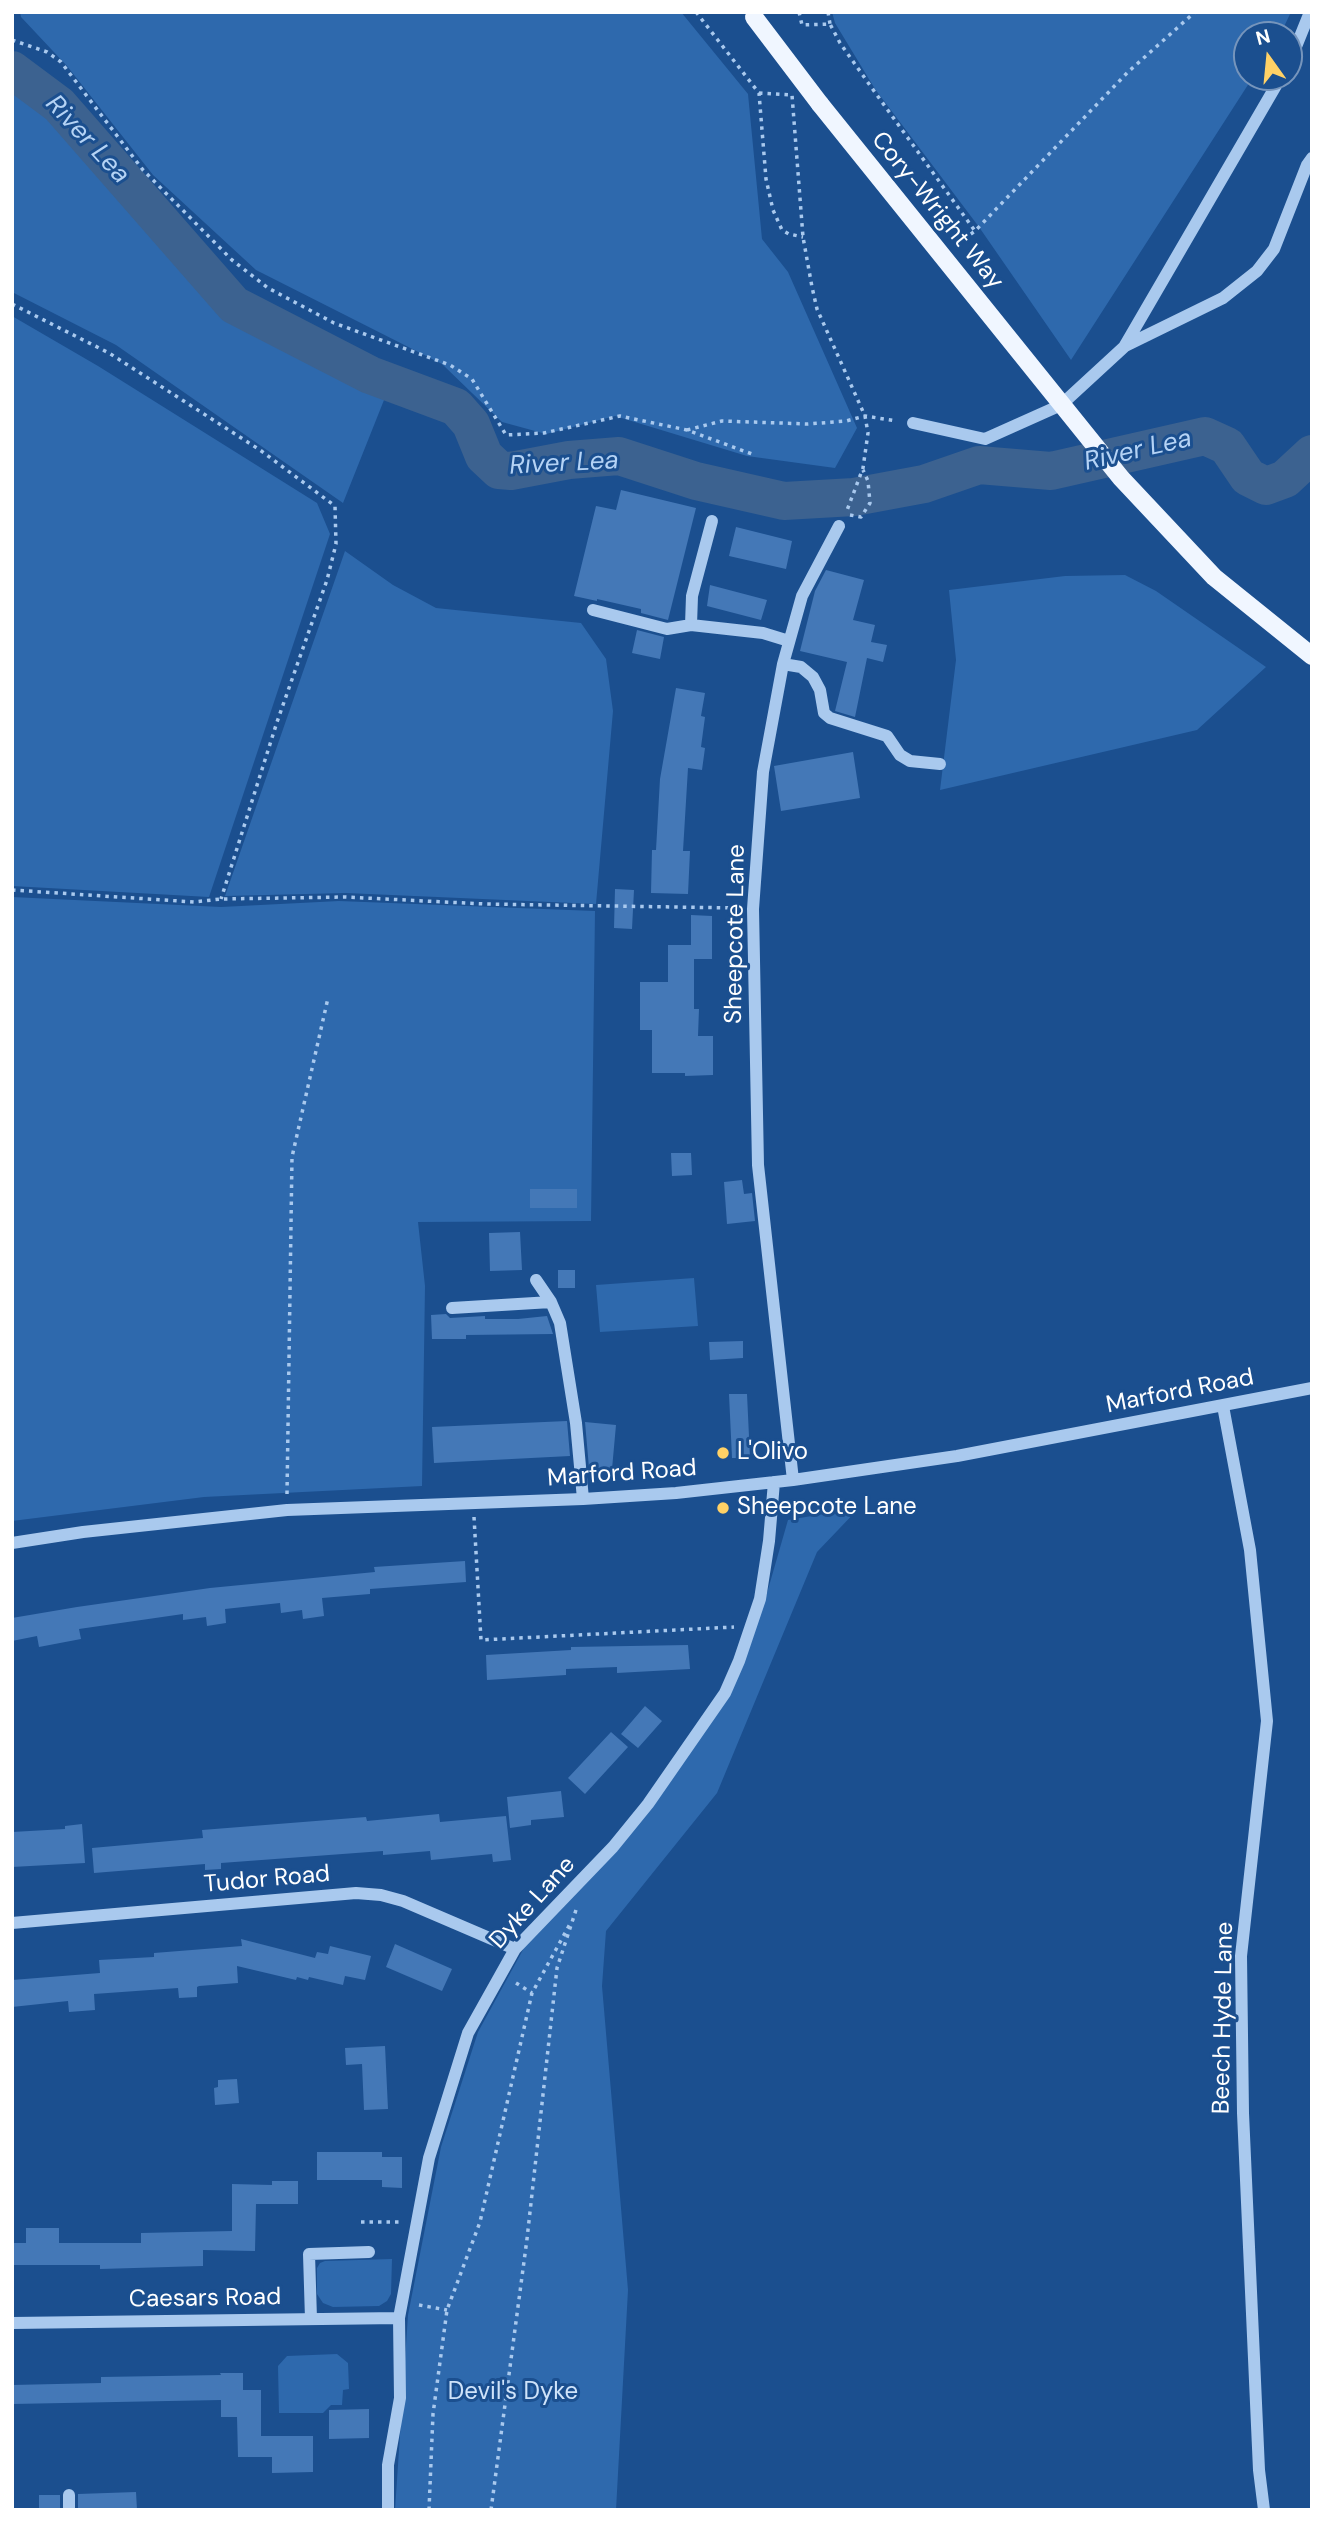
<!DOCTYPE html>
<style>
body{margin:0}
#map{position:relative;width:1324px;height:2522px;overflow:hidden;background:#1b4f8f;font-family:"DM Sans",sans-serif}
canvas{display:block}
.frame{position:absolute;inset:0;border:14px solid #fff;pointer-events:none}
.north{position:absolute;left:1233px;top:21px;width:70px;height:70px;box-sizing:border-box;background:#1b4f8f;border:2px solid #7695bc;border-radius:50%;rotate:345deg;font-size:19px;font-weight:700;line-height:28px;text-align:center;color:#fff}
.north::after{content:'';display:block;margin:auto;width:24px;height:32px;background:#ffd166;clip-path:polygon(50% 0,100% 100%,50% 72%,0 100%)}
</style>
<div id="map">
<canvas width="1324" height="2522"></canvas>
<div class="frame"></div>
<div class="north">N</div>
</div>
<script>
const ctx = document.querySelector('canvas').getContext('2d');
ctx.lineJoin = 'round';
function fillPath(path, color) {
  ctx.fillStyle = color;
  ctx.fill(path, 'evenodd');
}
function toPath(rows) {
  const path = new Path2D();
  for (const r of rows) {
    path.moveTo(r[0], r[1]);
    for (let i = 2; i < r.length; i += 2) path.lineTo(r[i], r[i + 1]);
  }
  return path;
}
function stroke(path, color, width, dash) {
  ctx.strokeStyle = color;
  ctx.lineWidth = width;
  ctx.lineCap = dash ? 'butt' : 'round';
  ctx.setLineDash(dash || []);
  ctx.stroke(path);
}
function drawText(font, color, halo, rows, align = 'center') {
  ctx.font = font + ' "DM Sans",sans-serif';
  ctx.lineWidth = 6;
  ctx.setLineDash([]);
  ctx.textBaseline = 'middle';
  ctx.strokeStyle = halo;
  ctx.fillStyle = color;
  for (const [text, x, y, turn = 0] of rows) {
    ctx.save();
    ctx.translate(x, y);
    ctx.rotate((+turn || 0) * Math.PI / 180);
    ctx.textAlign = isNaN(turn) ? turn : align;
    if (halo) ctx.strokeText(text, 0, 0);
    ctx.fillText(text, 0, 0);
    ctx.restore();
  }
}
fillPath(toPath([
 [20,12,681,12,748,94,762,239,788,272,857,428,835,468,747,456,615,416,546,434,502,422,442,364,256,270,153,175,67,66,21,17],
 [832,12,1291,12,1280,35,1247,35,1247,77,1253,77,1071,360,979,227,875,89,835,23],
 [12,84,29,92,217,301,388,390,343,503,116,345,12,292],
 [12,316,98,366,317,503,330,534,209,897,12,886],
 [345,551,393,585,436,608,581,623,606,659,613,711,596,904,346,893,225,896],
 [1125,575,1156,591,1266,667,1197,730,940,790,956,660,949,590,1065,576],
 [12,897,221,907,339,901,595,911,591,1221,418,1222,425,1286,422,1486,204,1497,12,1521],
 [694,1278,698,1326,600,1332,596,1285],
 [859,1508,817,1552,717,1793,606,1931,602,1986,628,2290,616,2510,395,2510,408,2315,441,2147,478,2032,530,1937,616,1852,732,1688,767,1593,788,1520],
 [392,2259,391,2294,387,2301,379,2306,333,2307,323,2303,317,2294,317,2268,320,2263,325,2261],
 [337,2354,348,2363,349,2389,343,2390,342,2405,331,2405,323,2413,279,2413,278,2366,287,2356]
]), '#2e69ad');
stroke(toPath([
 [12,70,59,105,234,305,370,375,456,407,471,424,484,456,499,470,511,471,569,460,619,456,696,481,784,501,854,497,924,484,979,465,1051,471,1205,436,1227,446,1248,477,1266,486,1285,479,1312,454]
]), '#3c6290', 38);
fillPath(toPath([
 [621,490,696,508,668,620,641,613,641,609,597,599,597,601,574,596,596,506,616,510],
 [736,527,792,541,786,569,729,556],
 [826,570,864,580,853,620,875,625,871,642,887,645,883,662,867,658,855,717,835,711,847,662,800,651,815,591],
 [710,585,767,600,761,620,707,606],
 [637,630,664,637,660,659,632,653],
 [676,688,705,693,701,716,705,717,701,747,705,748,702,770,688,768,683,851,690,851,688,894,651,893,652,850,656,850,660,779],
 [853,752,860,798,781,811,774,766],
 [615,889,634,890,632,929,614,928],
 [691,915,712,916,712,959,694,959,694,1009,699,1009,698,1036,713,1036,713,1075,685,1076,685,1073,652,1073,652,1030,640,1030,640,982,668,982,668,945,691,945],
 [671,1153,691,1153,692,1175,672,1176],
 [742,1180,744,1194,752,1193,755,1221,727,1224,724,1182],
 [530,1189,577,1189,577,1208,530,1208],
 [520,1232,522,1270,490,1271,489,1233],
 [558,1270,575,1270,575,1288,558,1288],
 [446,1314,450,1318,485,1316,485,1319,518,1319,547,1316,553,1334,466,1335,466,1339,432,1339,431,1315],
 [743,1341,743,1358,710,1360,709,1342],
 [729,1394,747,1394,750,1458,732,1458],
 [567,1421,570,1456,434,1463,432,1427],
 [585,1422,616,1425,612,1469,589,1468],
 [465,1561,466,1582,370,1589,370,1594,322,1598,324,1616,303,1619,302,1610,281,1613,280,1603,225,1609,226,1623,207,1626,206,1617,183,1620,183,1614,79,1629,81,1639,39,1647,37,1636,12,1641,12,1618,77,1607,210,1588,375,1572,374,1567],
 [688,1645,690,1669,617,1673,617,1667,566,1669,566,1675,487,1680,486,1655,571,1650,571,1647],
 [645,1706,662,1721,638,1748,621,1734],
 [611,1732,628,1747,585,1794,568,1778],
 [561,1791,564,1817,531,1820,531,1825,510,1828,507,1797],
 [439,1814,440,1822,506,1816,511,1860,493,1862,492,1854,431,1860,430,1851,383,1855,383,1851,221,1863,221,1869,205,1870,205,1864,94,1873,92,1848,203,1838,202,1830,366,1817,367,1821],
 [82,1824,85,1863,12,1867,12,1832,65,1829,65,1826],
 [241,1939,315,1958,317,1952,328,1954,330,1946,371,1956,365,1980,345,1976,343,1985,309,1977,308,1980,297,1977,296,1980,237,1966,238,1983,199,1986,197,1987,197,1997,179,1998,178,1988,94,1994,95,2010,69,2012,68,2001,12,2007,12,1980,100,1973,99,1960,154,1957,154,1953,242,1946],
 [395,1944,452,1969,442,1991,386,1967],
 [385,2046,388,2109,364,2110,362,2064,346,2065,345,2048],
 [237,2079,239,2103,215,2105,214,2088,218,2087,218,2080],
 [317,2152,382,2152,382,2157,402,2157,402,2188,382,2187,382,2180,317,2180],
 [272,2181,298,2181,298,2204,256,2204,255,2251,203,2250,203,2266,100,2269,100,2265,12,2265,12,2243,26,2243,26,2228,59,2228,59,2243,141,2243,141,2233,232,2231,232,2184,272,2185],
 [220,2373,243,2373,243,2390,261,2390,261,2436,313,2436,313,2472,272,2473,272,2457,238,2457,237,2417,221,2417,221,2400,12,2404,12,2385,101,2383,101,2377,221,2375],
 [369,2409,369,2438,329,2439,329,2410],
 [136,2492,137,2510,78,2510,78,2494],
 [39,2495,60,2495,60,2510,39,2510]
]), '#4478b7');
stroke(toPath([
 [696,12,759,93,766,179,773,210,782,230,789,234,803,237],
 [799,12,802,25,830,24,840,43,874,91,975,231,1128,72,1195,12],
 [828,12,830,24],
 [12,40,47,52,61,62,143,170,232,260,268,288,334,323,450,365,472,379,506,435,544,433,620,416,687,430,752,454],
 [759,93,792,95,803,237,812,287,817,309,865,416,868,433,863,468,846,513],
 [957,244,975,231],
 [12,304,109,353,260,450,335,506,336,544,327,580,277,722,221,899],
 [687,430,722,421,808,424,846,421,865,416,897,421],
 [850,515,861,517,870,503,868,481,863,470],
 [12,890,194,902,221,899,345,897,485,904,737,908],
 [287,1494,292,1157,328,998],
 [474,1517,481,1640,734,1627],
 [516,1983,532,1993],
 [361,2222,401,2222],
 [419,2305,447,2310],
 [429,2510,433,2414,447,2310,480,2222,532,1993,570,1924],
 [491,2510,527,2239,557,1968,576,1910]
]), '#a9c9ee', 3.5, [3.5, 5]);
stroke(toPath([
 [1289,64,1310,12],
 [1125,346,1223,298,1257,271,1274,249,1307,165,1312,158],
 [913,423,985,439,1061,405,1124,347,1281,77],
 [593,610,667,629,691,625,763,633,789,641],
 [691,625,692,596,712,521],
 [783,664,801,667,813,677,820,690,824,713,830,718,887,736,900,755,910,761,940,764],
 [536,1280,551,1302,560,1323,576,1423,583,1499],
 [452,1308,551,1302],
 [1223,1406,1250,1550,1267,1721,1241,1956,1243,2113,1259,2470,1264,2510],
 [793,1480,758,1165,753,909,763,772,783,664,802,596,839,526],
 [12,1543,83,1532,287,1510,583,1499,676,1493,793,1480,957,1456,1312,1388],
 [12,1923,356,1893,381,1895,403,1901,515,1949],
 [311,2319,309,2254,369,2252],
 [12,2323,399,2318],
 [69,2495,69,2510],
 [388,2510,388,2465,400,2398,399,2318,429,2158,468,2033,515,1949,613,1847,648,1804,725,1693,739,1661,760,1599,769,1541,774,1482]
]), '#a9c9ee', 12);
stroke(toPath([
 [820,104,1121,478,1214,577,1312,656]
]), '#f0f6ff', 18);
stroke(toPath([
 [754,17,820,104]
]), '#f0f6ff', 18);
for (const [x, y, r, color] of [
 [723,1453,7,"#ffd166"],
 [723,1508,7,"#ffd166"]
]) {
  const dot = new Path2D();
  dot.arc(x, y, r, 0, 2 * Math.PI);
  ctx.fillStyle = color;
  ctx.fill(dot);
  stroke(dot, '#1b4f8f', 2.5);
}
drawText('24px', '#fff', '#1b4f8f', [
 ["Cory-Wright Way",937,211,51],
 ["Sheepcote Lane",736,934,-89],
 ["Marford Road",1180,1392,-11],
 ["Marford Road",622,1474,-4],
 ["Tudor Road",267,1880,-5],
 ["Dyke Lane",533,1903,-48],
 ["Beech Hyde Lane",1224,2018,-89],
 ["Caesars Road",205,2299,-1]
]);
drawText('24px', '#fff', '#1b4f8f', [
 ["L'Olivo",737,1453],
 ["Sheepcote Lane",737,1508]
], 'left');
drawText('24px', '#cfe3fa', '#1b4f8f', [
 ["Devil's Dyke",513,2393]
]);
drawText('italic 26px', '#b5d3f5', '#1b4f8f', [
 ["River Lea",87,140,47],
 ["River Lea",1138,451,-13],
 ["River Lea",564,464,-3]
]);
</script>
